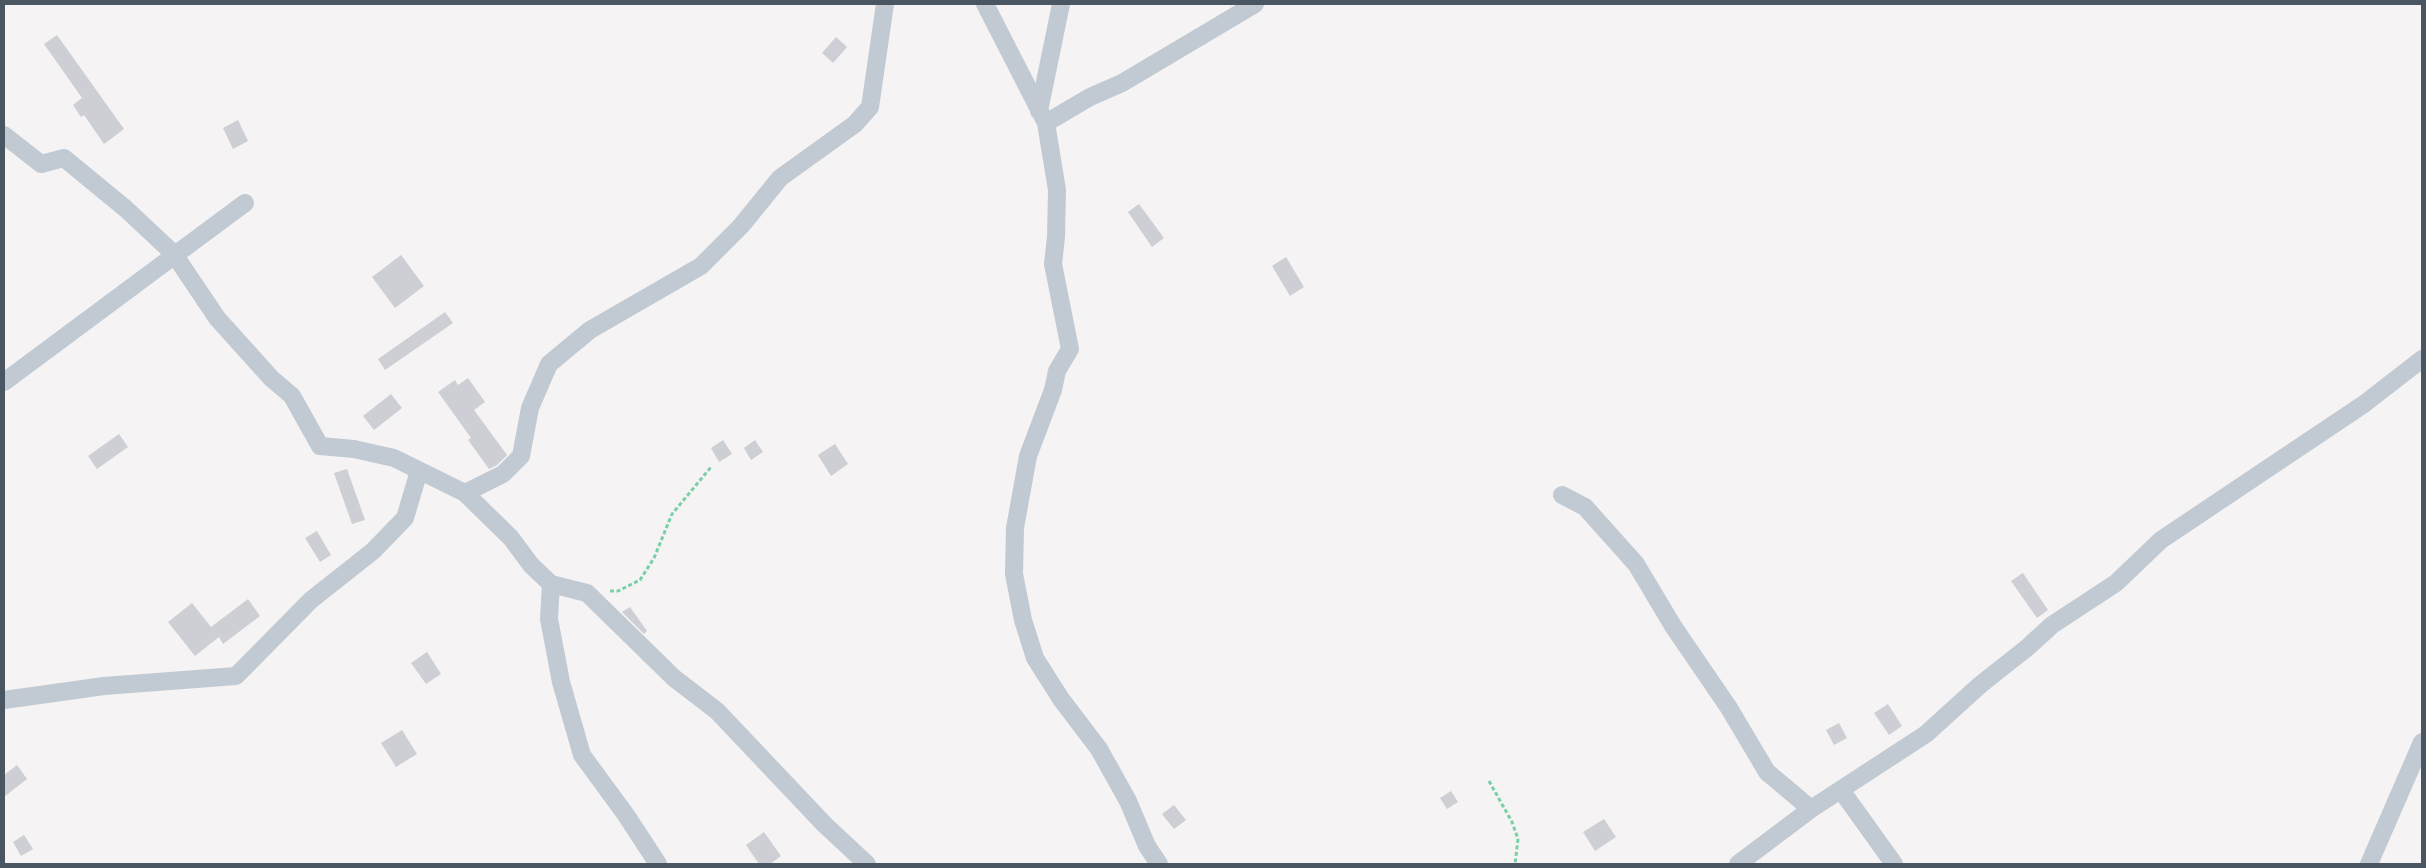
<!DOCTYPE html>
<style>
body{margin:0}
#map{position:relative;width:2426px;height:868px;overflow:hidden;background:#f5f3f3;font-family:"Public Sans",sans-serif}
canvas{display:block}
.frame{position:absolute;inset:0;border:5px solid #4a5661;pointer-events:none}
</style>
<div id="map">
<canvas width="2426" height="868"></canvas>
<div class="frame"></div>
</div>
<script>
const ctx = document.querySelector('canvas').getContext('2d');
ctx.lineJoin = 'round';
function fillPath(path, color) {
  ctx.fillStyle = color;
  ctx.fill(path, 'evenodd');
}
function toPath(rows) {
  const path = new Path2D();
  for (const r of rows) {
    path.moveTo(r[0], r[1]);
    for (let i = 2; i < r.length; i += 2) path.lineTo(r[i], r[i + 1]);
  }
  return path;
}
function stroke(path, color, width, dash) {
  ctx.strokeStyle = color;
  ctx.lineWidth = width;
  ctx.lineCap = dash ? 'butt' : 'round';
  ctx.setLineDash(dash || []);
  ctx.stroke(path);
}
fillPath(toPath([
 [57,35,124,129,104,144,84,115,81,117,73,105,82,98,44,44],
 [836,37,847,47,833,63,822,53],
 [238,120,248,141,233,149,223,128],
 [1139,204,1164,238,1152,247,1128,212],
 [401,255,424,286,395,308,372,277],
 [1286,257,1304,287,1290,296,1272,266],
 [445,312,453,323,385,370,378,359],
 [468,378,485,402,474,410,507,455,497,465,489,469,468,440,471,438,438,392,455,380,458,385],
 [391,394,402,408,374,430,363,416],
 [119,434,128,447,97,469,88,456],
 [723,440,732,454,719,462,711,448],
 [755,440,763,452,751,460,744,448],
 [835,444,848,464,831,476,818,455],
 [347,469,365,520,352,524,334,473],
 [317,531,331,555,320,562,305,538],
 [2023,573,2048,610,2037,618,2011,581],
 [248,599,260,616,223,644,219,637,195,656,168,622,192,603,211,627],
 [630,607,647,631,644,634,622,612],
 [427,652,441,674,426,684,411,663],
 [1888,704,1902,726,1889,735,1874,713],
 [1839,723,1847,738,1834,745,1826,730],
 [402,730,417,754,396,767,381,743],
 [17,765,27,779,4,797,4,775],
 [1451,791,1458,802,1447,809,1440,798],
 [1174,805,1186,820,1174,829,1162,814],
 [1604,819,1616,837,1595,851,1583,832],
 [764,832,781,856,770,864,759,864,746,845],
 [24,835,33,849,21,856,13,842]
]), '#cdcfd5');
stroke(toPath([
 [610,591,618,591,640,580,654,558,672,514,711,467],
 [1489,781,1512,822,1518,839,1515,864]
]), '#7ad0a6', 3, [4, 2.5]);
stroke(toPath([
 [985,4,1046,123,1057,190,1056,237,1053,264,1070,349,1057,371,1053,390,1028,456,1015,528,1014,574,1023,620,1035,658,1061,699,1099,749,1128,801,1147,846,1159,864],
 [1039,111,1061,4],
 [1046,123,1090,97,1122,83,1255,4],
 [4,135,41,164,64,158,126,209,174,254,217,318,271,378,292,396,320,446,354,449,394,458,465,493,511,538,531,565,551,584,587,593,674,678,717,711,825,825,867,864],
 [4,382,245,203],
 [465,493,503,474,521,456,530,408,549,364,590,330,701,266,741,226,780,178,855,124,870,107,885,4],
 [1562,495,1585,507,1636,564,1673,626,1729,708,1767,772,1811,809],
 [551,584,549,619,561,682,582,755,626,815,658,864],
 [4,700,104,686,236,676,311,600,373,551,405,518,419,471],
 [1841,790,1894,864],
 [1738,864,1811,809,1926,734,1980,685,2028,647,2052,625,2116,583,2161,540,2364,404,2422,359],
 [2369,864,2422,742]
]), '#c1cad2', 18);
</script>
